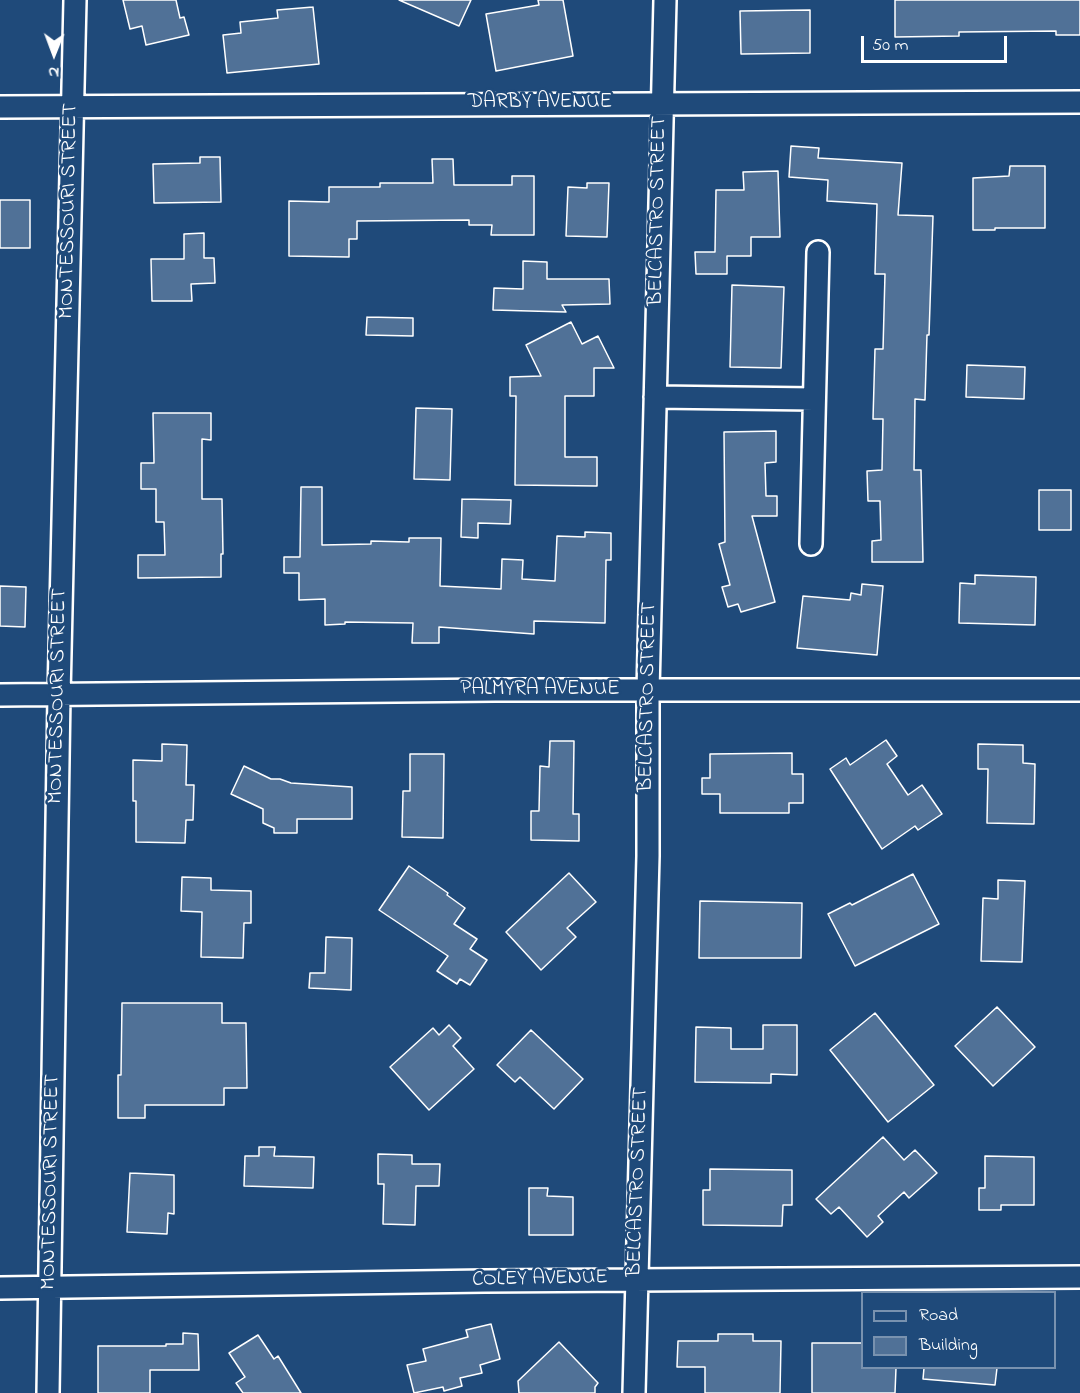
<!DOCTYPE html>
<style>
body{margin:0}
#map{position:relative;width:1080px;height:1393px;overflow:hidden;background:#1f4a7a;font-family:"Indie Flower",sans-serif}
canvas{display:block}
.legend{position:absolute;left:861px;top:1291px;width:195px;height:78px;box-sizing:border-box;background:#1f4a7a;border:2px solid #7992af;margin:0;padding:8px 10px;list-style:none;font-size:18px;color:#fff}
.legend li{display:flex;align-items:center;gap:12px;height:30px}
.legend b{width:30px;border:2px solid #7992af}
.north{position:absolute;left:24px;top:24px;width:60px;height:60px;-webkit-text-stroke:4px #1f4a7a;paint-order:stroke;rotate:181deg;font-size:16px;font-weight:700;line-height:24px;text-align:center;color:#fff}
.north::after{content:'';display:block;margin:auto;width:21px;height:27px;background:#fff;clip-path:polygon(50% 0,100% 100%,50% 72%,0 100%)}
.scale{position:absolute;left:861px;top:36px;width:146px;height:27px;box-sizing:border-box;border:3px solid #fff;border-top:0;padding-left:8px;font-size:18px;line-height:21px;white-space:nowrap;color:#fff;-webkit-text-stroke:4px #1f4a7a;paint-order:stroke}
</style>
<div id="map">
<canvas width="1080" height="1393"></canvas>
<ul class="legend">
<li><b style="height:8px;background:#1f4a7a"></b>Road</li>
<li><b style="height:16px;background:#507197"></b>Building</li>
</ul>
<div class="north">N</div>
<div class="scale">50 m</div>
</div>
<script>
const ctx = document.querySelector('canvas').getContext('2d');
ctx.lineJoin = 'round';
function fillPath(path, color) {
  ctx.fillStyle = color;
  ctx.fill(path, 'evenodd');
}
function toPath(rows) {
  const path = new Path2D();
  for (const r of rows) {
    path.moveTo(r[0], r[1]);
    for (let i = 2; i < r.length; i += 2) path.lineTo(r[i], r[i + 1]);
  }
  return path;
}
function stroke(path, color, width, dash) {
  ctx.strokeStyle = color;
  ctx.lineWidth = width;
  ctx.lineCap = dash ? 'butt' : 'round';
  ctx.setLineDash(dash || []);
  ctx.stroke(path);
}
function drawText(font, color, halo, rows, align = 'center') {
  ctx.font = font + ' "Indie Flower",sans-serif';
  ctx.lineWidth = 5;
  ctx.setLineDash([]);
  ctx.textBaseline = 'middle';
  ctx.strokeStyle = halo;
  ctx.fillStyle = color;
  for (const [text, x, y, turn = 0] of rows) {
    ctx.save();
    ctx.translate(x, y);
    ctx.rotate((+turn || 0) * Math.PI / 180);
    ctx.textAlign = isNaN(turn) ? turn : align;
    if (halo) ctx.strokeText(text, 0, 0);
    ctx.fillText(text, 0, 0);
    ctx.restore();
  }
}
const building = toPath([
 [123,0,176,0,180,18,184,17,189,35,146,45,142,26,130,29,123,0],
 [399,0,471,0,459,26,399,0],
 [538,0,563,0,573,56,496,71,486,14,539,5,538,0],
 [895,0,1080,0,1080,35,1056,35,1056,31,959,32,959,36,895,37,895,0],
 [313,7,319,64,227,73,223,35,241,33,240,22,278,18,277,10,313,7],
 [810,10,810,53,741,54,740,11,810,10],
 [791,146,819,148,818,158,902,163,898,215,933,216,929,335,927,335,925,400,915,399,914,470,921,470,923,562,872,562,872,541,881,540,880,501,868,501,867,471,882,470,883,419,873,419,875,349,883,349,885,274,875,274,877,204,827,201,828,180,789,177,791,146],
 [200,157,220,157,221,202,154,203,153,164,200,163,200,157],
 [432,159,453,159,454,185,512,185,512,176,534,176,534,235,491,235,492,225,469,225,469,220,357,221,357,239,349,239,349,257,289,256,289,201,329,202,329,187,380,187,380,183,433,183,432,159],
 [1010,166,1045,166,1045,228,995,228,995,230,973,230,973,178,1009,176,1010,166],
 [778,171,780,237,751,237,751,256,727,256,727,274,696,274,695,252,715,252,716,190,744,190,743,172,778,171],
 [587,183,609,183,607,237,566,236,568,187,587,188,587,183],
 [0,200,30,200,30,248,0,248,0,200],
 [204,233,204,258,214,258,215,283,191,284,192,301,152,301,151,259,184,259,184,234,204,233],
 [523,261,547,262,547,279,609,279,610,304,562,305,566,312,493,310,494,288,523,289,523,261],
 [732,285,784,287,781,368,730,367,732,285],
 [367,317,413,318,413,336,366,335,367,317],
 [571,322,582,344,598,336,614,368,594,368,594,396,565,396,565,457,597,457,597,486,515,485,516,396,510,396,510,377,541,376,526,345,571,322],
 [967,365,1025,367,1024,399,966,397,967,365],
 [416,408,452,409,450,480,414,479,416,408],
 [153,413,211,413,211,440,202,439,202,499,222,499,223,554,221,554,221,577,138,578,138,555,165,555,164,522,156,522,156,489,141,489,141,463,154,463,153,413],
 [776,431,776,462,765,463,766,496,777,496,777,516,752,516,775,602,741,612,738,604,728,607,722,587,730,585,719,544,725,542,724,432,776,431],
 [301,487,322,487,322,545,371,544,371,541,409,542,409,538,441,538,440,586,501,589,502,559,523,560,522,579,555,581,557,536,585,537,585,532,611,533,611,560,606,560,605,623,534,621,534,634,439,627,439,643,412,643,413,623,345,622,345,624,325,625,325,599,299,600,299,573,284,573,284,557,300,557,301,487],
 [1039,490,1071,490,1071,530,1039,530,1039,490],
 [462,499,511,500,510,524,478,523,478,538,461,537,462,499],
 [975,575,1036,577,1035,625,959,623,960,583,975,584,975,575],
 [862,584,883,586,877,655,797,648,803,596,850,600,851,593,861,595,862,584],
 [0,586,26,587,25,627,0,626,0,586],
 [886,740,897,756,887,764,908,795,922,785,942,814,918,830,915,826,882,849,830,769,846,758,850,765,886,740],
 [550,741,574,741,573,814,579,814,579,841,531,840,531,811,539,811,540,766,549,767,550,741],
 [162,744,187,745,186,785,194,785,193,820,186,820,185,843,136,842,136,801,133,801,133,760,162,761,162,744],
 [978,744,1023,745,1023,763,1035,764,1034,824,987,823,988,769,978,769,978,744],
 [792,753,792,774,803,774,803,803,789,803,789,813,720,813,720,794,702,794,702,778,710,778,710,754,792,753],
 [410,754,444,754,443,838,402,837,403,791,410,791,410,754],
 [244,766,271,779,280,779,291,783,352,787,352,819,297,819,297,833,274,833,274,828,263,823,263,809,231,794,244,766],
 [409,866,448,893,447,895,465,908,454,924,477,939,470,949,487,960,470,985,460,979,457,984,437,971,448,956,379,910,409,866],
 [569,873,596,902,567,928,576,937,541,970,506,932,569,873],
 [913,874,939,924,855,966,828,914,850,903,852,905,913,874],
 [182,877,211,878,211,890,251,891,251,923,244,923,243,958,201,957,202,912,181,911,182,877],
 [998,880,1025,881,1022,962,981,961,983,898,998,899,998,880],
 [700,901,802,903,801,958,699,958,700,901],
 [326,937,352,938,351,990,309,988,310,973,325,973,326,937],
 [122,1003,222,1003,222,1023,246,1023,247,1088,224,1088,224,1105,145,1105,145,1118,118,1118,118,1075,121,1075,122,1003],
 [997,1007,1035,1047,993,1086,955,1046,997,1007],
 [875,1013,934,1085,888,1122,830,1050,875,1013],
 [449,1025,461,1038,453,1046,474,1069,429,1110,390,1067,433,1028,439,1035,449,1025],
 [763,1025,797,1025,797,1075,771,1074,771,1083,695,1082,696,1027,731,1028,731,1049,763,1049,763,1025],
 [531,1030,583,1079,554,1109,520,1077,515,1082,497,1065,531,1030],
 [883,1137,904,1160,915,1150,937,1173,909,1198,904,1192,878,1216,883,1222,867,1237,839,1207,831,1214,816,1199,883,1137],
 [259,1147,275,1147,274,1156,314,1157,313,1188,244,1186,245,1156,259,1156,259,1147],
 [378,1154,412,1155,412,1164,440,1164,439,1186,416,1186,415,1225,383,1224,384,1184,378,1184,378,1154],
 [985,1156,1034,1157,1034,1205,1001,1205,1001,1210,979,1210,979,1188,985,1188,985,1156],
 [710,1169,792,1170,792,1205,783,1205,782,1226,703,1225,703,1190,710,1190,710,1169],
 [130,1173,174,1175,174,1214,168,1213,167,1234,127,1232,130,1173],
 [529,1188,548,1188,547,1196,573,1197,573,1235,529,1235,529,1188],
 [491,1324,500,1359,480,1365,482,1373,460,1378,462,1386,444,1391,443,1387,414,1393,407,1365,426,1361,423,1349,468,1337,466,1330,491,1324],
 [183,1333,198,1334,199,1370,150,1370,150,1393,98,1393,98,1346,166,1346,166,1344,183,1344,183,1333],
 [718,1334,753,1334,753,1341,781,1341,780,1393,705,1393,705,1367,677,1367,678,1341,718,1341,718,1334],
 [258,1335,274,1359,278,1356,301,1393,243,1393,236,1383,245,1377,229,1353,258,1335],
 [559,1342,598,1383,595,1387,595,1393,519,1393,518,1381,559,1342],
 [812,1343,862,1343,862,1368,896,1368,895,1393,812,1393,812,1343],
 [924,1368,997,1368,995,1385,923,1379,924,1368]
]);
fillPath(building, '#507197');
stroke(building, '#fff', 1.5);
const street = toPath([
 [0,107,1080,102],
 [655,397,814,399],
 [811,544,818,252],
 [0,695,495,690,1080,690],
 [0,1288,485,1281,1080,1277],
 [48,1393,59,695,75,0],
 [634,1393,648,856,648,691,665,0]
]);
stroke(street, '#fff', 26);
stroke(street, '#1f4a7a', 21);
drawText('21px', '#fff', '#1f4a7a', [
 ["DARBY AVENUE",540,104],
 ["MONTESSOURI STREET",70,211,-89],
 ["BELCASTRO STREET",659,211,-89],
 ["PALMYRA AVENUE",540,691],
 ["MONTESSOURI STREET",59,696,-89],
 ["BELCASTRO STREET",649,697,-89],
 ["MONTESSOURI STREET",52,1182,-89],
 ["BELCASTRO STREET",639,1182,-88],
 ["COLEY AVENUE",540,1280,-1]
]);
</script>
